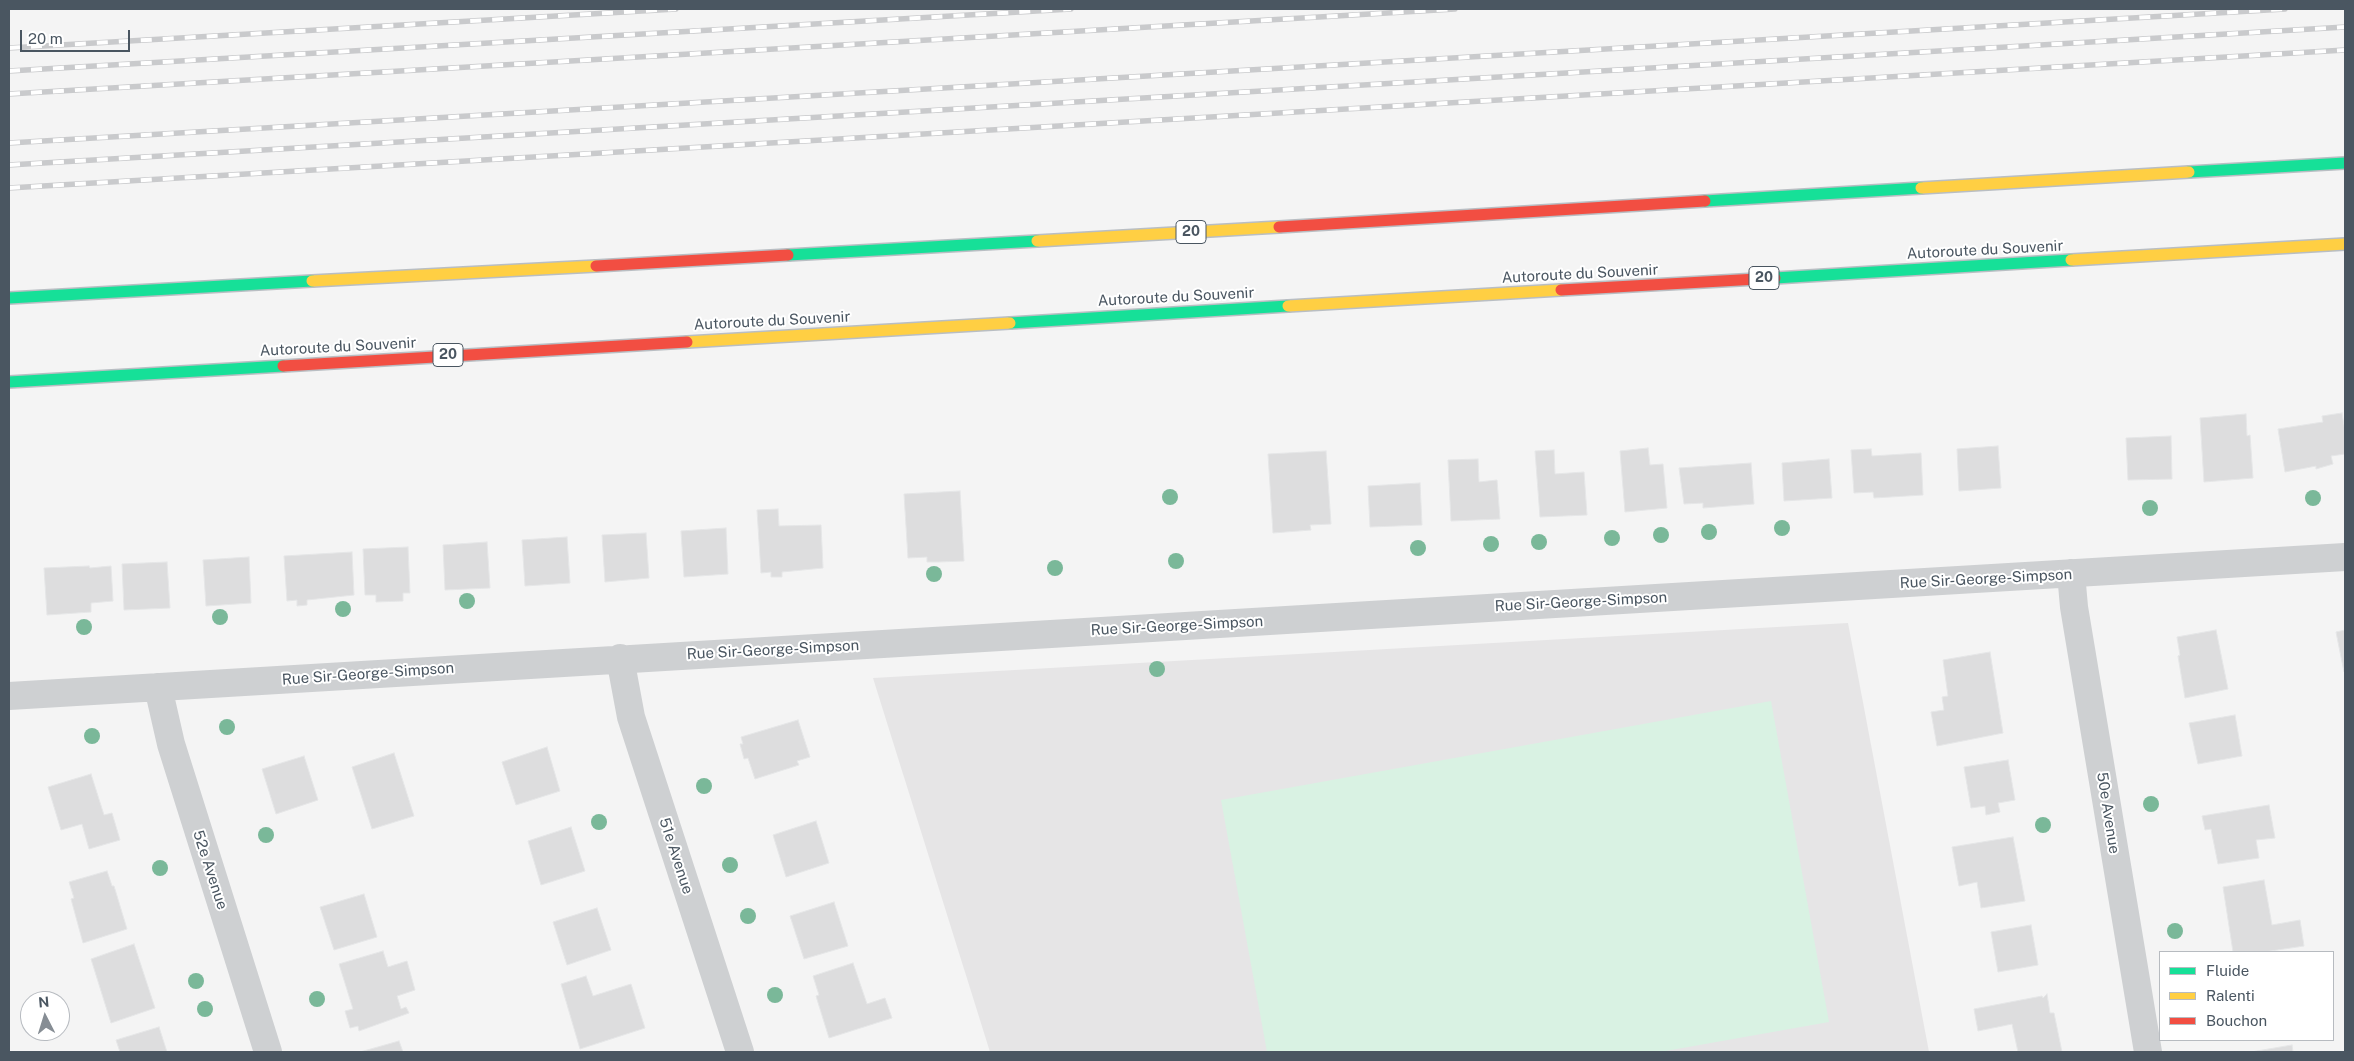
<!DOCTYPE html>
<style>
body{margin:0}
#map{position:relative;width:2354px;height:1061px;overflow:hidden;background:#f4f4f4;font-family:"Public Sans",sans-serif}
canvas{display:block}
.frame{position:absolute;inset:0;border:10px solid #4a5661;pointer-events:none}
.legend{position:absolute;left:2159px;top:951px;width:175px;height:90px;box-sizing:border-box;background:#fff;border:1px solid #b7bbc0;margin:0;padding:6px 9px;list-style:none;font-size:15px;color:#4a5661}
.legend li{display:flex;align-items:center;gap:10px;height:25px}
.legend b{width:25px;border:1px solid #b7bbc0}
.north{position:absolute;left:20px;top:991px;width:50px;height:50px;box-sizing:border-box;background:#fff;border:1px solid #b7bbc0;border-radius:50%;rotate:355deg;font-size:14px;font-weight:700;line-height:20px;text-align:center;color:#4a5661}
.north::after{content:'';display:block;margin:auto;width:18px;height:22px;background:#868d94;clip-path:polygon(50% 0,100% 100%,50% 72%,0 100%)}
.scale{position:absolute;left:20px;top:30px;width:110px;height:22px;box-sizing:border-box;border:2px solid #4a5661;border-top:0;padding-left:6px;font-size:15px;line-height:18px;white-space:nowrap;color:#4a5661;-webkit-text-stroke:4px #fff;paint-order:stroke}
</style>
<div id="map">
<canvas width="2354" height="1061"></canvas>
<div class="frame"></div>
<ul class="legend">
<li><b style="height:6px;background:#16e098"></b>Fluide</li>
<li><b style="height:6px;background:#ffcf43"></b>Ralenti</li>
<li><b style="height:6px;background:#f24e42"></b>Bouchon</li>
</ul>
<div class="north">N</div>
<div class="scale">20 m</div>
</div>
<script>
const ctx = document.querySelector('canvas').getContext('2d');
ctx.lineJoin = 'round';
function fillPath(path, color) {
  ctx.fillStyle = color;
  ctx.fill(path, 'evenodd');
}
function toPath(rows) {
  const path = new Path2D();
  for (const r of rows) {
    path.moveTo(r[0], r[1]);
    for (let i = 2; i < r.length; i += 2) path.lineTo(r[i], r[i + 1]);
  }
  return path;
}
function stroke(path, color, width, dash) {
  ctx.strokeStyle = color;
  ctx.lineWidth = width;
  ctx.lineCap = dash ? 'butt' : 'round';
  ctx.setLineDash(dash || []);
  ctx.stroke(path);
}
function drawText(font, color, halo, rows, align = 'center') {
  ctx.font = font + ' "Public Sans",sans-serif';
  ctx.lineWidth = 4;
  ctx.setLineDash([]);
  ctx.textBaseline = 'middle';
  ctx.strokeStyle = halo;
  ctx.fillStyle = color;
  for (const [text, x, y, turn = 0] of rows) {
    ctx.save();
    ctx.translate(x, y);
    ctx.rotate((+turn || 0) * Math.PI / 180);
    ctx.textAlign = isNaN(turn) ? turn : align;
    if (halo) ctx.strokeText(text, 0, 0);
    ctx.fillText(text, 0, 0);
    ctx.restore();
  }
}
fillPath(toPath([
 [1848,623,1929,1052,990,1052,873,678]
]), '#e6e5e6');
fillPath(toPath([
 [1771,701,1829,1022,1660,1052,1267,1052,1221,800]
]), '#d9f2e3');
const building = toPath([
 [2342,413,2345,431,2345,454,2331,456,2333,464,2316,469,2316,466,2285,472,2278,429,2323,422,2322,416,2342,413],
 [2246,414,2247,436,2250,435,2253,478,2204,482,2200,418,2246,414],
 [2171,436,2172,479,2128,480,2126,438,2171,436],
 [1998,446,2001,488,1959,491,1957,449,1998,446],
 [1648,448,1650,465,1663,464,1667,508,1625,512,1620,451,1648,448],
 [1871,449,1872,456,1921,453,1923,495,1874,498,1873,492,1854,493,1851,450,1871,449],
 [1554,450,1555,474,1584,472,1587,515,1540,517,1535,451,1554,450],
 [1326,451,1331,524,1310,525,1311,530,1273,533,1268,454,1326,451],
 [1478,459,1479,482,1497,480,1500,519,1451,521,1448,460,1478,459],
 [1829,459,1832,498,1784,501,1782,463,1829,459],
 [1751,463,1754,504,1703,508,1703,503,1684,504,1679,468,1751,463],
 [1420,483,1422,525,1370,527,1368,486,1420,483],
 [960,491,964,561,938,562,927,562,927,557,908,558,904,494,960,491],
 [778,509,779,526,821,525,823,568,782,572,782,577,771,577,771,572,761,573,757,510,778,509],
 [726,528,728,574,684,577,681,531,726,528],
 [646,533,649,578,605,582,602,535,646,533],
 [567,537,570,583,525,586,522,540,567,537],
 [487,542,490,588,445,590,443,545,487,542],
 [408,547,410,593,403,593,403,601,376,602,376,595,365,595,363,549,408,547],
 [352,552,354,595,307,600,307,605,297,606,297,600,287,601,284,556,352,552],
 [249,557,251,603,206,606,203,560,249,557],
 [167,562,170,608,124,610,122,564,167,562],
 [89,566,90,568,111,566,113,601,91,603,91,612,47,615,44,568,89,566],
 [2216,630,2228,689,2185,698,2178,656,2180,655,2177,637,2216,630],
 [2345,630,2345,672,2344,672,2336,632,2345,630],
 [1990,652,2003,733,1937,746,1931,712,1944,710,1942,697,1948,696,1943,660,1990,652],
 [2235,715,2242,756,2198,764,2189,723,2235,715],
 [798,720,810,757,797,761,799,765,755,779,748,758,744,759,740,744,743,744,741,737,798,720],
 [547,747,560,791,516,805,502,762,547,747],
 [394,753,414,816,372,829,352,767,394,753],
 [304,756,318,800,276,814,262,769,304,756],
 [2008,760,2015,800,1998,803,2000,812,1986,815,1985,806,1971,808,1964,767,2008,760],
 [91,774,104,815,112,813,120,840,89,849,82,824,61,830,48,787,91,774],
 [2269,805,2275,838,2256,840,2259,858,2218,864,2211,829,2205,830,2202,816,2269,805],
 [816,821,829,863,786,877,773,835,816,821],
 [571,827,585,871,541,885,528,841,571,827],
 [2013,837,2025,901,1981,908,1977,882,1959,886,1952,847,2013,837],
 [107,871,112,886,114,886,127,929,83,943,71,899,74,898,69,882,107,871],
 [2264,880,2272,925,2300,920,2304,946,2264,952,2233,952,2223,887,2264,880],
 [364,894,377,937,334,950,320,907,364,894],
 [834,902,848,946,804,959,790,916,834,902],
 [597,908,611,950,567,965,553,922,597,908],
 [2031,925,2038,965,1998,972,1991,932,2031,925],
 [134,944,155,1008,111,1023,91,959,134,944],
 [383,951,388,967,407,961,415,990,397,996,401,1009,406,1007,409,1013,359,1031,358,1026,350,1028,345,1011,353,1009,339,964,383,951],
 [853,963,867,1004,885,998,892,1018,829,1038,816,996,819,995,813,976,853,963],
 [586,976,593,996,631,984,645,1028,580,1049,561,984,586,976],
 [2047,994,2050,1013,2054,1013,2062,1052,2018,1052,2012,1024,1978,1031,1974,1009,2042,996,2043,998,2047,994],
 [159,1027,167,1052,120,1052,116,1040,159,1027],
 [399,1041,403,1052,360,1052,399,1041],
 [2292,1045,2293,1052,2251,1052,2292,1045]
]);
fillPath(building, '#ddddde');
stroke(building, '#e5e6e7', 1);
const fast = toPath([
 [2189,172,2345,163],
 [1705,201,1921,188],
 [788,255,1037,241],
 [1775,278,2071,260],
 [9,298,312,281],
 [1010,323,1288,306],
 [9,382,283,366]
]);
const slow = toPath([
 [1921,188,2189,172],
 [1037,241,1279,227],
 [2071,260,2345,244],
 [312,281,596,266],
 [1288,306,1561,290],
 [687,342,1010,323]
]);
const jam = toPath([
 [1279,227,1705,201],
 [596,266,788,255],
 [1561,290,1775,278],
 [283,366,687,342]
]);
stroke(fast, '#b9bec3', 14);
stroke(slow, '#b9bec3', 14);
stroke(jam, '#b9bec3', 14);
stroke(toPath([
 [2071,573,2074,607,2148,1052],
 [620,658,631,717,740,1052],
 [158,687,171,744,268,1052],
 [9,696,2345,557]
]), '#ced0d2', 28);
stroke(fast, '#16e098', 11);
stroke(slow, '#ffcf43', 11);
stroke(jam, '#f24e42', 11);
const rail = toPath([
 [9,48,676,9],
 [9,71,1071,9],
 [9,94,1455,9],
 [9,143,2285,9],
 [9,165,2345,27],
 [9,188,2345,50]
]);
stroke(rail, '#c9cacc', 5.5);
stroke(rail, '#fff', 4, [11]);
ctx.fillStyle = '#7ab899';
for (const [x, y] of [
 [1170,497],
 [2313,498],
 [2150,508],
 [1782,528],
 [1709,532],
 [1661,535],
 [1612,538],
 [1539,542],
 [1491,544],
 [1418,548],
 [1176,561],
 [1055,568],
 [934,574],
 [467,601],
 [343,609],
 [220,617],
 [84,627],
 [1157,669],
 [227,727],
 [92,736],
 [704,786],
 [2151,804],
 [599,822],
 [2043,825],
 [266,835],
 [730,865],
 [160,868],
 [748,916],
 [2175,931],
 [196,981],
 [775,995],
 [317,999],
 [205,1009]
]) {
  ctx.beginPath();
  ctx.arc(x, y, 8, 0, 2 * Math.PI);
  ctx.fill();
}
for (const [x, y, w] of [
 [1191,232,30],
 [1764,278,30],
 [448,355,30]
]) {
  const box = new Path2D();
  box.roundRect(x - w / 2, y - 11.5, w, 23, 4);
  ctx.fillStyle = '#fff';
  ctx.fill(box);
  stroke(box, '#4a5661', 1);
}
drawText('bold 14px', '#4a5661', null, [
 ["20",1191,232],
 ["20",1764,278],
 ["20",448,355]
]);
drawText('15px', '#4a5661', '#fff', [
 ["Autoroute du Souvenir",1985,250,-3],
 ["Autoroute du Souvenir",1580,274,-3],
 ["Autoroute du Souvenir",1176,297,-3],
 ["Autoroute du Souvenir",772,321,-3],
 ["Autoroute du Souvenir",338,347,-3],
 ["Rue Sir-George-Simpson",1986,579,-3],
 ["Rue Sir-George-Simpson",1581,602,-3],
 ["Rue Sir-George-Simpson",1177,626,-3],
 ["Rue Sir-George-Simpson",773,650,-3],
 ["Rue Sir-George-Simpson",368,674,-4],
 ["50e Avenue",2108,813,81],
 ["51e Avenue",676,856,72],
 ["52e Avenue",210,870,72]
]);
</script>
